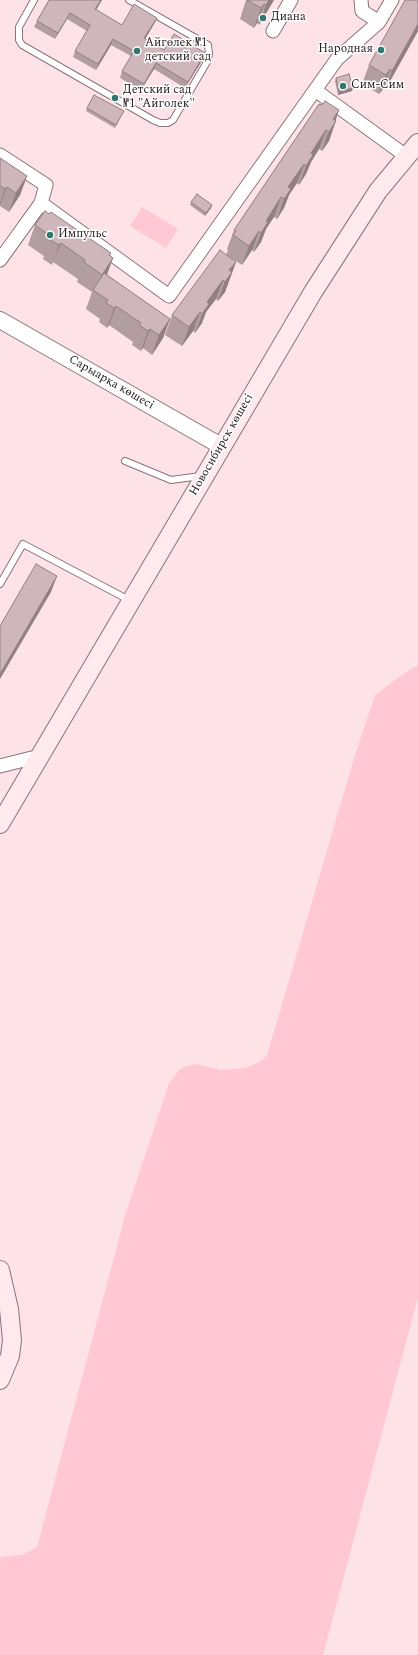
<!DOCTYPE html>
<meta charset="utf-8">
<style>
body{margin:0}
canvas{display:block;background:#fde3e8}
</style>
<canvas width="418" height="1655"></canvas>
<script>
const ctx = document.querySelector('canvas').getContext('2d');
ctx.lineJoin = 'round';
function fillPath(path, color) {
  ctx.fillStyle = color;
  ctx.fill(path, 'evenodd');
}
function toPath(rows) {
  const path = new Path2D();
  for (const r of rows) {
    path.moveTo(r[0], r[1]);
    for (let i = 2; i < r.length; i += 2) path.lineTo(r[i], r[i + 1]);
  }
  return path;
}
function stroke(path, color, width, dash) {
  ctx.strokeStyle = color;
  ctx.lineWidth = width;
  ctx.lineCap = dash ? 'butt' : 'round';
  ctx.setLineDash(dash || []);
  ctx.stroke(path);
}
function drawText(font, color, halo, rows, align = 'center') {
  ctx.font = font + ' Spectral,serif';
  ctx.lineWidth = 3;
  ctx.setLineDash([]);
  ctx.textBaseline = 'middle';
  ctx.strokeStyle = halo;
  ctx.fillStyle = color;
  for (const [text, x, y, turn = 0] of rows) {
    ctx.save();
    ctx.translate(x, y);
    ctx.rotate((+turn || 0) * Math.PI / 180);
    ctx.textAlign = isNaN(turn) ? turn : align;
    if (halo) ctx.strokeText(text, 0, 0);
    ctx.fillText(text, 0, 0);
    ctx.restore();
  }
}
fillPath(toPath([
 [142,207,178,229,166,248,130,226],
 [418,665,418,1297,323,1655,0,1655,0,1557,22,1555,37,1547,126,1212,169,1083,181,1068,195,1064,221,1070,247,1068,262,1060,267,1055,355,755,375,695,403,674]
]), '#ffc8d3');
const service = toPath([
 [34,0,19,27,19,40,22,45,153,120,160,123,168,123,173,120,207,62,209,54,208,45,129,0],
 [125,461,171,480,201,476],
 [0,584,23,544,129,600]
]);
const minor = toPath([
 [361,0,362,11,379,22],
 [273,31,291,0],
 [315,90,406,156],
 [0,155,46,185,41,203,169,296,337,59,379,22,392,0],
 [0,260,41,203],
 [0,766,40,756]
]);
const tertiary = toPath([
 [0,320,221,446]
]);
const secondary = toPath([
 [0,824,313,292,378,191,418,143],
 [0,1270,9,1309,12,1340,10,1356,0,1380]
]);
stroke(service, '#8a7478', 8);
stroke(minor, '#8a7478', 15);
stroke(tertiary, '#8a7478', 18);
stroke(secondary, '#8a7478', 20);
stroke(service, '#fff', 6);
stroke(minor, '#fff', 13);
stroke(tertiary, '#fff', 16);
stroke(secondary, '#fde9ee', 18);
fillPath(toPath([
 [49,0,102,0,96,10,122,25,157,18,154,24,145,39,164,50,203,59,185,88,154,69,141,90,120,78,122,71,131,56,111,45,96,70,73,57,75,51,87,31,67,19,55,39,34,27,37,21],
 [246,0,274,0,259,25,257,23,254,28,240,19],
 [418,0,418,31,385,90,383,89,379,94,362,84,369,65],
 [336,78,352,91,338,95,335,81],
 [319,104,336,121,329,141,322,151,319,149,311,162,306,174,299,185,297,183,289,195,284,208,277,219,274,217,266,229,261,242,254,252,252,250,242,265,226,255,228,250,227,249,234,230],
 [87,108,124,111,115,128,86,111],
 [0,158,27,176,20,195,9,212,0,206],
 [191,202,212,205,211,208,205,216,190,205],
 [35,225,111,253,110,255,113,258,107,275,170,319,163,338,152,355,143,348,141,351,132,345,133,342,109,325,107,328,99,322,100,319,86,309,92,292,77,282,78,279,53,262,52,265,43,259,44,256,28,245],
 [236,262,225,292,218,301,216,299,206,312,202,323,195,333,193,331,182,346,165,335,172,315]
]), '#b29da1');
fillPath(toPath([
 [101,0,102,0,93,15,95,9],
 [269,0,274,0,259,25,266,5],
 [264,4,257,23,254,28,261,8],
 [70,13,67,19,55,39,58,33],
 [157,18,154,24,142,44,144,38],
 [418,24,418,31,385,90,392,71],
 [113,39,111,45,96,70,98,64],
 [205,53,203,59,185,88,188,82],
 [156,63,154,69,141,90,144,84],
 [390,69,383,89,379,94,386,75],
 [353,88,352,91,338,95,339,92],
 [339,110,329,141,322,151,333,119],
 [326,130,319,149,311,162,306,174,299,185,311,153],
 [304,164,297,183,289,195,284,208,277,219,288,187],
 [27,176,20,195,9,212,16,193],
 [7,187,0,205,0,203,5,189],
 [281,197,274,217,266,229,261,242,254,252,266,221],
 [212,205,211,208,205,216,206,213],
 [259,231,252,250,242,265,249,246],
 [61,243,53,262,52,265,59,245],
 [113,258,106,277,96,292,102,275],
 [236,262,225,292,218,301,229,270],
 [223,280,216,299,206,312,202,323,195,333,207,302],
 [116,306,109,325,107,328,114,308],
 [200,312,193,331,182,346,189,327],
 [170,319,163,338,152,355,159,335],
 [150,329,143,348,141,351,148,331],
 [57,576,51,592,0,679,0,674]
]), '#917f83');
const building = toPath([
 [49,0,101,0,95,9,122,25,134,4,157,18,144,38,164,50,174,34,205,53,188,82,156,63,144,84,122,71,134,51,113,39,98,64,75,51,90,25,70,13,58,33,37,21,49,0],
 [247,0,269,0,266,5,264,4,261,8,247,0],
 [405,0,418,0,418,24,392,71,390,69,386,75,369,65,405,0],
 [349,74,353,88,339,92,336,78,349,74],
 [94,95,124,111,116,125,87,108,94,95],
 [325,101,339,110,333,119,336,121,329,132,326,130,311,153,313,155,306,166,304,164,288,187,291,189,284,199,281,197,266,221,268,222,261,233,259,231,249,246,233,235,236,231,234,230,319,104,322,105,325,101],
 [0,158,27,176,16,193,7,187,5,189,0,186,0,158],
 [197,194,212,205,206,213,191,202,197,194],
 [45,211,49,214,51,212,111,253,109,255,113,258,102,275,84,262,85,260,61,243,59,245,50,240,52,237,35,225,45,211],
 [220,250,236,262,229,270,232,272,225,282,223,280,207,302,209,304,202,314,200,312,189,327,172,315,220,250],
 [104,273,170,319,159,335,150,329,148,331,139,325,141,323,116,306,114,308,106,303,108,300,93,290,104,273],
 [36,564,57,576,0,674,0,626,36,564]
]);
fillPath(building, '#cfb6bb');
stroke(building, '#917f83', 1);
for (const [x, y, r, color] of [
 [263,18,4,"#317870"],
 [381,50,4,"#317870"],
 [137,51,4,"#317870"],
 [343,86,4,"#317870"],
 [115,98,4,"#317870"],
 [50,235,4,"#317870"]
]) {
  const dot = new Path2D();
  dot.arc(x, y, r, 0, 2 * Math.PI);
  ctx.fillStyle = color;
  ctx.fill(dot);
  stroke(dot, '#fff', 1.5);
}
drawText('12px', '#231a1c', '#fff', [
 ["Диана",271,18],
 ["Айгөлек №1",145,44],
 ["детский сад",145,58],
 ["Народная",373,50,"right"],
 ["Сим-Сим",351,86],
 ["Детский сад",123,91],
 ["№1 \"Айголек\"",123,105],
 ["Импульс",58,235]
], 'left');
drawText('12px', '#231a1c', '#fff', [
 ["Сарыарқа көшесі",111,383,30],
 ["Новосибирск көшесі",222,445,-60]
]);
</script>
